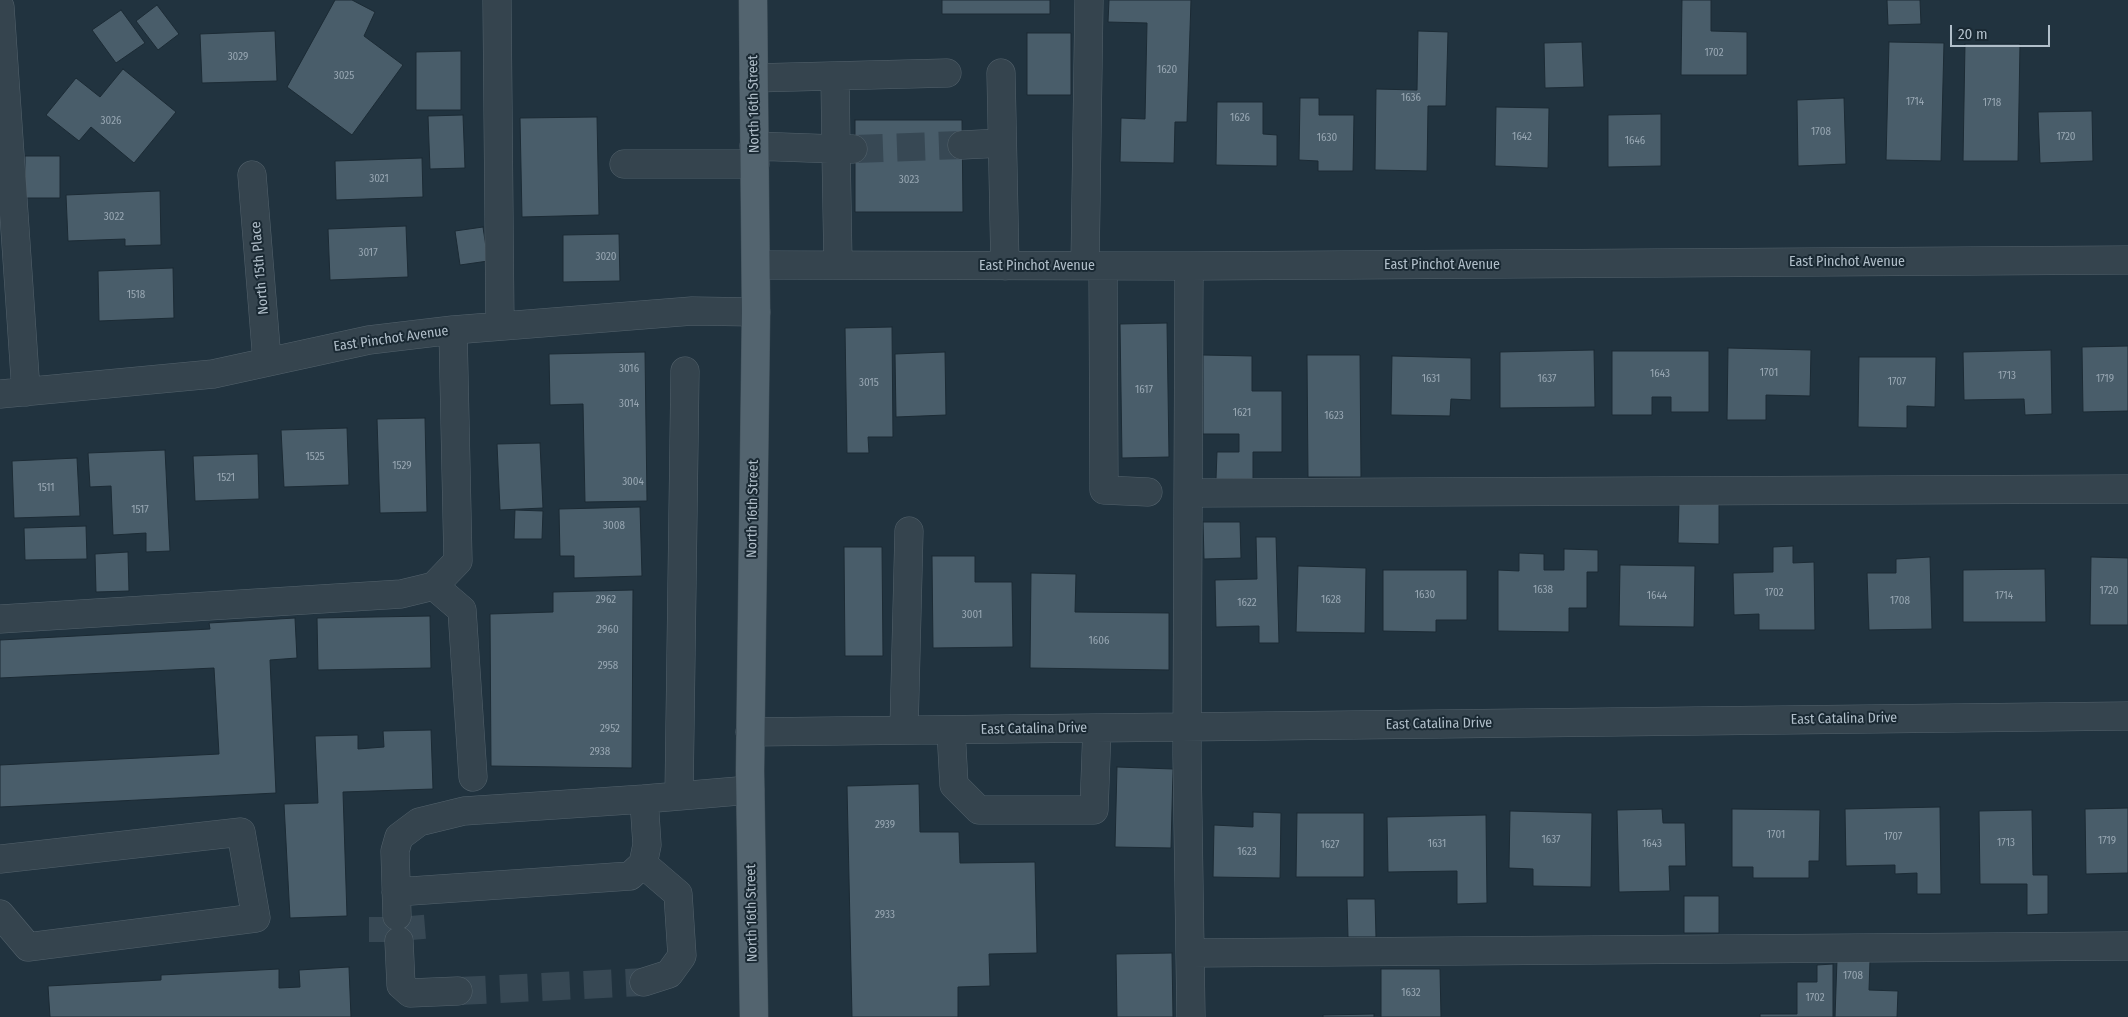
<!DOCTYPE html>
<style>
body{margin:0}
#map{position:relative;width:2128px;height:1017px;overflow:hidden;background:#21333f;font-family:"Fira Sans Condensed",sans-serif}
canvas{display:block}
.scale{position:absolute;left:1950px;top:25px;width:100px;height:22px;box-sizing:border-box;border:2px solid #b1bfca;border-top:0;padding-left:6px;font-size:15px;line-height:18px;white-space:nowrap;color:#b1bfca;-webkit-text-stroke:4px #1a2933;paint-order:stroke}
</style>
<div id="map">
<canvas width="2128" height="1017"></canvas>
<div class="scale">20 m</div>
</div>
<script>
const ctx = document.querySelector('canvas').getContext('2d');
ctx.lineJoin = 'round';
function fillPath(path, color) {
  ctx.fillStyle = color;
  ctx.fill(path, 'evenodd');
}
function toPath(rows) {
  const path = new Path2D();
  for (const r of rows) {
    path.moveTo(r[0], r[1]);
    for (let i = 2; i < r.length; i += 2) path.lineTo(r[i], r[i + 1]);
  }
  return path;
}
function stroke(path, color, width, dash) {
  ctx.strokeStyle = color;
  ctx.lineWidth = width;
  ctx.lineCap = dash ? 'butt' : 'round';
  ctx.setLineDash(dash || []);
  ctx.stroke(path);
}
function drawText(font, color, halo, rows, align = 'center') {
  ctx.font = font + ' "Fira Sans Condensed",sans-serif';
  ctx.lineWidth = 4;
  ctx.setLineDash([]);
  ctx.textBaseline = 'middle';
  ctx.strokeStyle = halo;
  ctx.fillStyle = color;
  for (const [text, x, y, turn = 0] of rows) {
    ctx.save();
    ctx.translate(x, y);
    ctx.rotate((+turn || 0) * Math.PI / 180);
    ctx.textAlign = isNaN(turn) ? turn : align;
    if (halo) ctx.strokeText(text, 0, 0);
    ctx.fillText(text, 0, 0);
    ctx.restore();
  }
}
const building = toPath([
 [335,0,352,0,375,12,364,36,403,65,352,135,287,87,335,0],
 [942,0,1050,0,1050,14,942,14,942,0],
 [1109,0,1191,0,1187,122,1175,122,1174,163,1120,162,1121,118,1145,119,1147,23,1108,22,1109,0],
 [1682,0,1711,0,1711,31,1747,32,1747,75,1681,75,1682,0],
 [1887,0,1920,0,1921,24,1888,25,1887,0],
 [157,5,179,34,158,50,136,21,157,5],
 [121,10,145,43,116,63,92,30,121,10],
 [275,31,277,81,202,83,200,34,275,31],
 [1418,31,1448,32,1446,106,1428,106,1427,171,1375,170,1376,89,1417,90,1418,31],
 [1027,33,1071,33,1071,95,1027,95,1027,33],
 [1582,42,1584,87,1545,88,1544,43,1582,42],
 [1889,42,1944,43,1941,161,1886,160,1889,42],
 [1965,44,2020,44,2018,161,1963,161,1965,44],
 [461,51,461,110,416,110,416,52,461,51],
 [123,69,176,112,134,163,91,127,79,141,46,115,76,78,100,97,123,69],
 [1300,98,1319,98,1319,115,1354,115,1353,171,1318,171,1318,161,1299,160,1300,98],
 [1844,98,1846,164,1798,166,1797,100,1844,98],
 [1217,102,1263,102,1263,134,1277,135,1277,166,1216,165,1217,102],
 [1496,107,1549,108,1548,168,1495,166,1496,107],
 [2092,111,2093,161,2040,163,2038,112,2092,111],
 [1661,114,1661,166,1608,167,1608,115,1661,114],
 [463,115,465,168,430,169,428,116,463,115],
 [597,117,599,215,522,217,520,118,597,117],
 [855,120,962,120,963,212,855,212,855,120],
 [25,156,60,156,60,198,25,198,25,156],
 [422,158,423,197,336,200,335,161,422,158],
 [160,191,161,245,125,246,125,239,68,241,66,195,160,191],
 [406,226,408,277,330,280,328,229,406,226],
 [483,227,488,261,460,265,455,231,483,227],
 [619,234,620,281,563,282,563,235,619,234],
 [173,268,174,318,99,321,98,271,173,268],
 [1167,323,1169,457,1122,458,1120,324,1167,323],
 [892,327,893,437,868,437,869,453,847,453,845,328,892,327],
 [2128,346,2128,411,2083,412,2082,347,2128,346],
 [1728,348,1811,350,1810,396,1766,395,1766,420,1727,420,1728,348],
 [1594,350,1595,407,1500,408,1500,352,1594,350],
 [2051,350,2052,414,2025,415,2024,399,1964,400,1963,352,2051,350],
 [1612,351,1709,351,1709,412,1671,412,1671,397,1652,397,1652,415,1612,415,1612,351],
 [645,352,647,501,585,502,583,404,550,405,549,354,645,352],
 [945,352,946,415,896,417,895,354,945,352],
 [1203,355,1252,356,1252,391,1282,391,1282,452,1253,452,1253,479,1216,479,1217,452,1239,452,1239,434,1203,434,1203,355],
 [1307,355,1360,355,1361,477,1308,477,1307,355],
 [1392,356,1471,358,1471,400,1451,399,1450,416,1391,415,1392,356],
 [1859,357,1936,357,1935,407,1907,406,1907,428,1858,427,1859,357],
 [425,418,427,512,380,513,377,419,425,418],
 [347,428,349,485,284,487,281,430,347,428],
 [540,443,543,508,500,510,497,444,540,443],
 [165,450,170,551,146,552,146,533,113,535,111,486,90,487,88,453,165,450],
 [258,454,259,499,195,501,193,456,258,454],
 [77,458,80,516,14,518,12,461,77,458],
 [1679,502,1719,502,1719,544,1678,543,1679,502],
 [640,507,642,576,574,578,574,556,560,556,559,509,640,507],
 [515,510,543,511,542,539,514,539,515,510],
 [1203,522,1240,522,1241,558,1204,559,1203,522],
 [86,526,87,559,25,560,24,528,86,526],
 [1256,537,1276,537,1279,643,1259,643,1259,626,1216,627,1215,580,1257,579,1256,537],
 [1793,546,1793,563,1814,562,1815,630,1759,630,1759,614,1734,615,1733,573,1773,572,1773,547,1793,546],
 [844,547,882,547,883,656,845,656,844,547],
 [1564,549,1598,550,1598,572,1587,572,1587,608,1569,608,1569,632,1498,631,1498,570,1519,571,1519,553,1544,554,1544,570,1564,570,1564,549],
 [128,552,129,591,96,592,95,554,128,552],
 [932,556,975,556,975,582,1012,582,1013,647,933,648,932,556],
 [1930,557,1932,629,1869,630,1867,573,1896,573,1896,559,1930,557],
 [2091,557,2128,558,2128,625,2090,625,2091,557],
 [1620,565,1695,566,1694,627,1619,626,1620,565],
 [1298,566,1366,568,1365,633,1296,632,1298,566],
 [2045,569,2046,622,1963,622,1963,570,2045,569],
 [1383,570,1467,570,1467,620,1436,620,1436,632,1383,631,1383,570],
 [1031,573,1076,574,1075,612,1169,613,1169,670,1030,668,1031,573],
 [633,590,632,768,491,766,490,614,553,612,553,592,633,590],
 [430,616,431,668,318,670,317,618,430,616],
 [295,618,297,658,270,660,276,793,0,807,0,765,219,754,214,668,0,678,0,640,210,629,209,623,295,618],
 [431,730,433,789,343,792,347,916,290,918,284,804,318,803,315,736,358,735,358,749,384,747,383,731,431,730],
 [1117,767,1173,769,1171,848,1115,847,1117,767],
 [919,784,920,832,959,832,960,863,1035,862,1037,953,989,954,990,986,958,987,958,1017,852,1017,847,786,919,784],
 [1940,807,1941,894,1917,894,1917,873,1895,874,1895,865,1846,866,1845,809,1940,807],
 [2128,808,2128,873,2086,874,2085,809,2128,808],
 [1662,809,1663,823,1685,823,1686,866,1669,866,1670,891,1619,892,1617,810,1662,809],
 [1732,809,1820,810,1819,861,1809,861,1809,878,1753,878,1753,867,1732,867,1732,809],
 [2032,810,2033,875,2048,875,2048,914,2027,915,2027,884,1980,884,1979,811,2032,810],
 [1510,811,1592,813,1591,887,1533,886,1533,869,1509,868,1510,811],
 [1253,812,1281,813,1280,878,1213,877,1214,825,1253,827,1253,812],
 [1297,813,1364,813,1364,877,1296,877,1297,813],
 [1486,815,1487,903,1457,904,1457,871,1388,872,1387,817,1486,815],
 [1684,896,1719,896,1719,933,1684,933,1684,896],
 [1347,899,1375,899,1376,937,1348,937,1347,899],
 [1172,953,1173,1017,1117,1017,1116,954,1172,953],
 [1837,960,1870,961,1869,990,1898,991,1897,1017,1835,1017,1837,960],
 [1833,964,1833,1017,1760,1017,1760,1014,1797,1014,1797,982,1817,982,1817,965,1833,964],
 [349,967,351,1017,50,1017,48,986,161,980,161,975,279,969,279,988,300,987,299,970,349,967],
 [1381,969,1440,969,1441,1017,1381,1017,1381,969],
 [1374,1014,1374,1017,1323,1017,1323,1015,1374,1014]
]);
fillPath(building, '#495d6a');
stroke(building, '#1c2b35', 1);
stroke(toPath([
 [855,149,962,145],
 [410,916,412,940],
 [383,917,383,942],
 [458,991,644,982]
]), '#374854', 28, [28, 14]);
const minor = toPath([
 [497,0,500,326],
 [0,7,26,392],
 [1001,73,1005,266],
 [754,78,947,73],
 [962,145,1002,143],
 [754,146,836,149,835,76],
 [624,164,755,164],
 [252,175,267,361],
 [838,264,836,149,853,149],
 [756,265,1189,266,2128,260],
 [1085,266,1089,0],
 [1103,266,1104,490,1148,492],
 [1189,266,1187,755,1191,1017],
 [0,394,213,374,369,340,453,330,692,311,756,312],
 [1189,493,2128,489],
 [434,586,462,610,473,777],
 [0,619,401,594,434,586,458,561,453,330],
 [904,730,909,531],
 [951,730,954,785,979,810,1094,810,1097,728],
 [750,732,2128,716],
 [679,796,685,371],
 [0,859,241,832,256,918,28,947,0,914],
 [643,864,678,894,682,956,669,974,644,982],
 [396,892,630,876,643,864,647,845,644,799,750,790],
 [397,916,395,851,399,837,419,822,464,811,644,799],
 [399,941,401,985,410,993,458,991],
 [1191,953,2128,946]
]);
const major = toPath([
 [753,0,756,312,750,771,754,1017]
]);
stroke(minor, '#53626c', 29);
stroke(major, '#41505a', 29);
stroke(minor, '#35444e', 28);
stroke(major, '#53646f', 28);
drawText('11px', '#97a6b2', null, [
 ["1702",1714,53],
 ["3029",238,57],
 ["1620",1167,70],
 ["3025",344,76],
 ["1636",1411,98],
 ["1714",1915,102],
 ["1718",1992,103],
 ["1626",1240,118],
 ["3026",111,121],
 ["1708",1821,132],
 ["1642",1522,137],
 ["1720",2066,137],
 ["1630",1327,138],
 ["1646",1635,141],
 ["3021",379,179],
 ["3023",909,180],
 ["3022",114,217],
 ["3017",368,253],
 ["3020",606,257],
 ["1518",136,295],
 ["3016",629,369],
 ["1701",1769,373],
 ["1643",1660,374],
 ["1713",2007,376],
 ["1631",1431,379],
 ["1637",1547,379],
 ["1719",2105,379],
 ["1707",1897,382],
 ["3015",869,383],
 ["1617",1144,390],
 ["3014",629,404],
 ["1621",1242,413],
 ["1623",1334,416],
 ["1525",315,457],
 ["1529",402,466],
 ["1521",226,478],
 ["3004",633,482],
 ["1511",46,488],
 ["1517",140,510],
 ["3008",614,526],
 ["1638",1543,590],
 ["1720",2109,591],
 ["1702",1774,593],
 ["1630",1425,595],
 ["1644",1657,596],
 ["1714",2004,596],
 ["2962",606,600],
 ["1628",1331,600],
 ["1708",1900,601],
 ["1622",1247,603],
 ["3001",972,615],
 ["2960",608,630],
 ["1606",1099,641],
 ["2958",608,666],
 ["2952",610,729],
 ["2938",600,752],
 ["2939",885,825],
 ["1701",1776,835],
 ["1707",1893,837],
 ["1637",1551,840],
 ["1719",2107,841],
 ["1713",2006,843],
 ["1631",1437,844],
 ["1643",1652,844],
 ["1627",1330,845],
 ["1623",1247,852],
 ["2933",885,915],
 ["1708",1853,976],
 ["1632",1411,993],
 ["1702",1815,998]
]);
drawText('14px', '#b1bfca', '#1a2933', [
 ["North 16th Street",754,104,-91],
 ["East Pinchot Avenue",1847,262],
 ["East Pinchot Avenue",1442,265],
 ["East Pinchot Avenue",1037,266],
 ["North 15th Place",260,268,-95],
 ["East Pinchot Avenue",391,339,-8],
 ["North 16th Street",753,509,-89],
 ["East Catalina Drive",1844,719,-1],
 ["East Catalina Drive",1439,724,-1],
 ["East Catalina Drive",1034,729,-1],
 ["North 16th Street",752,913,-91]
]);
</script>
